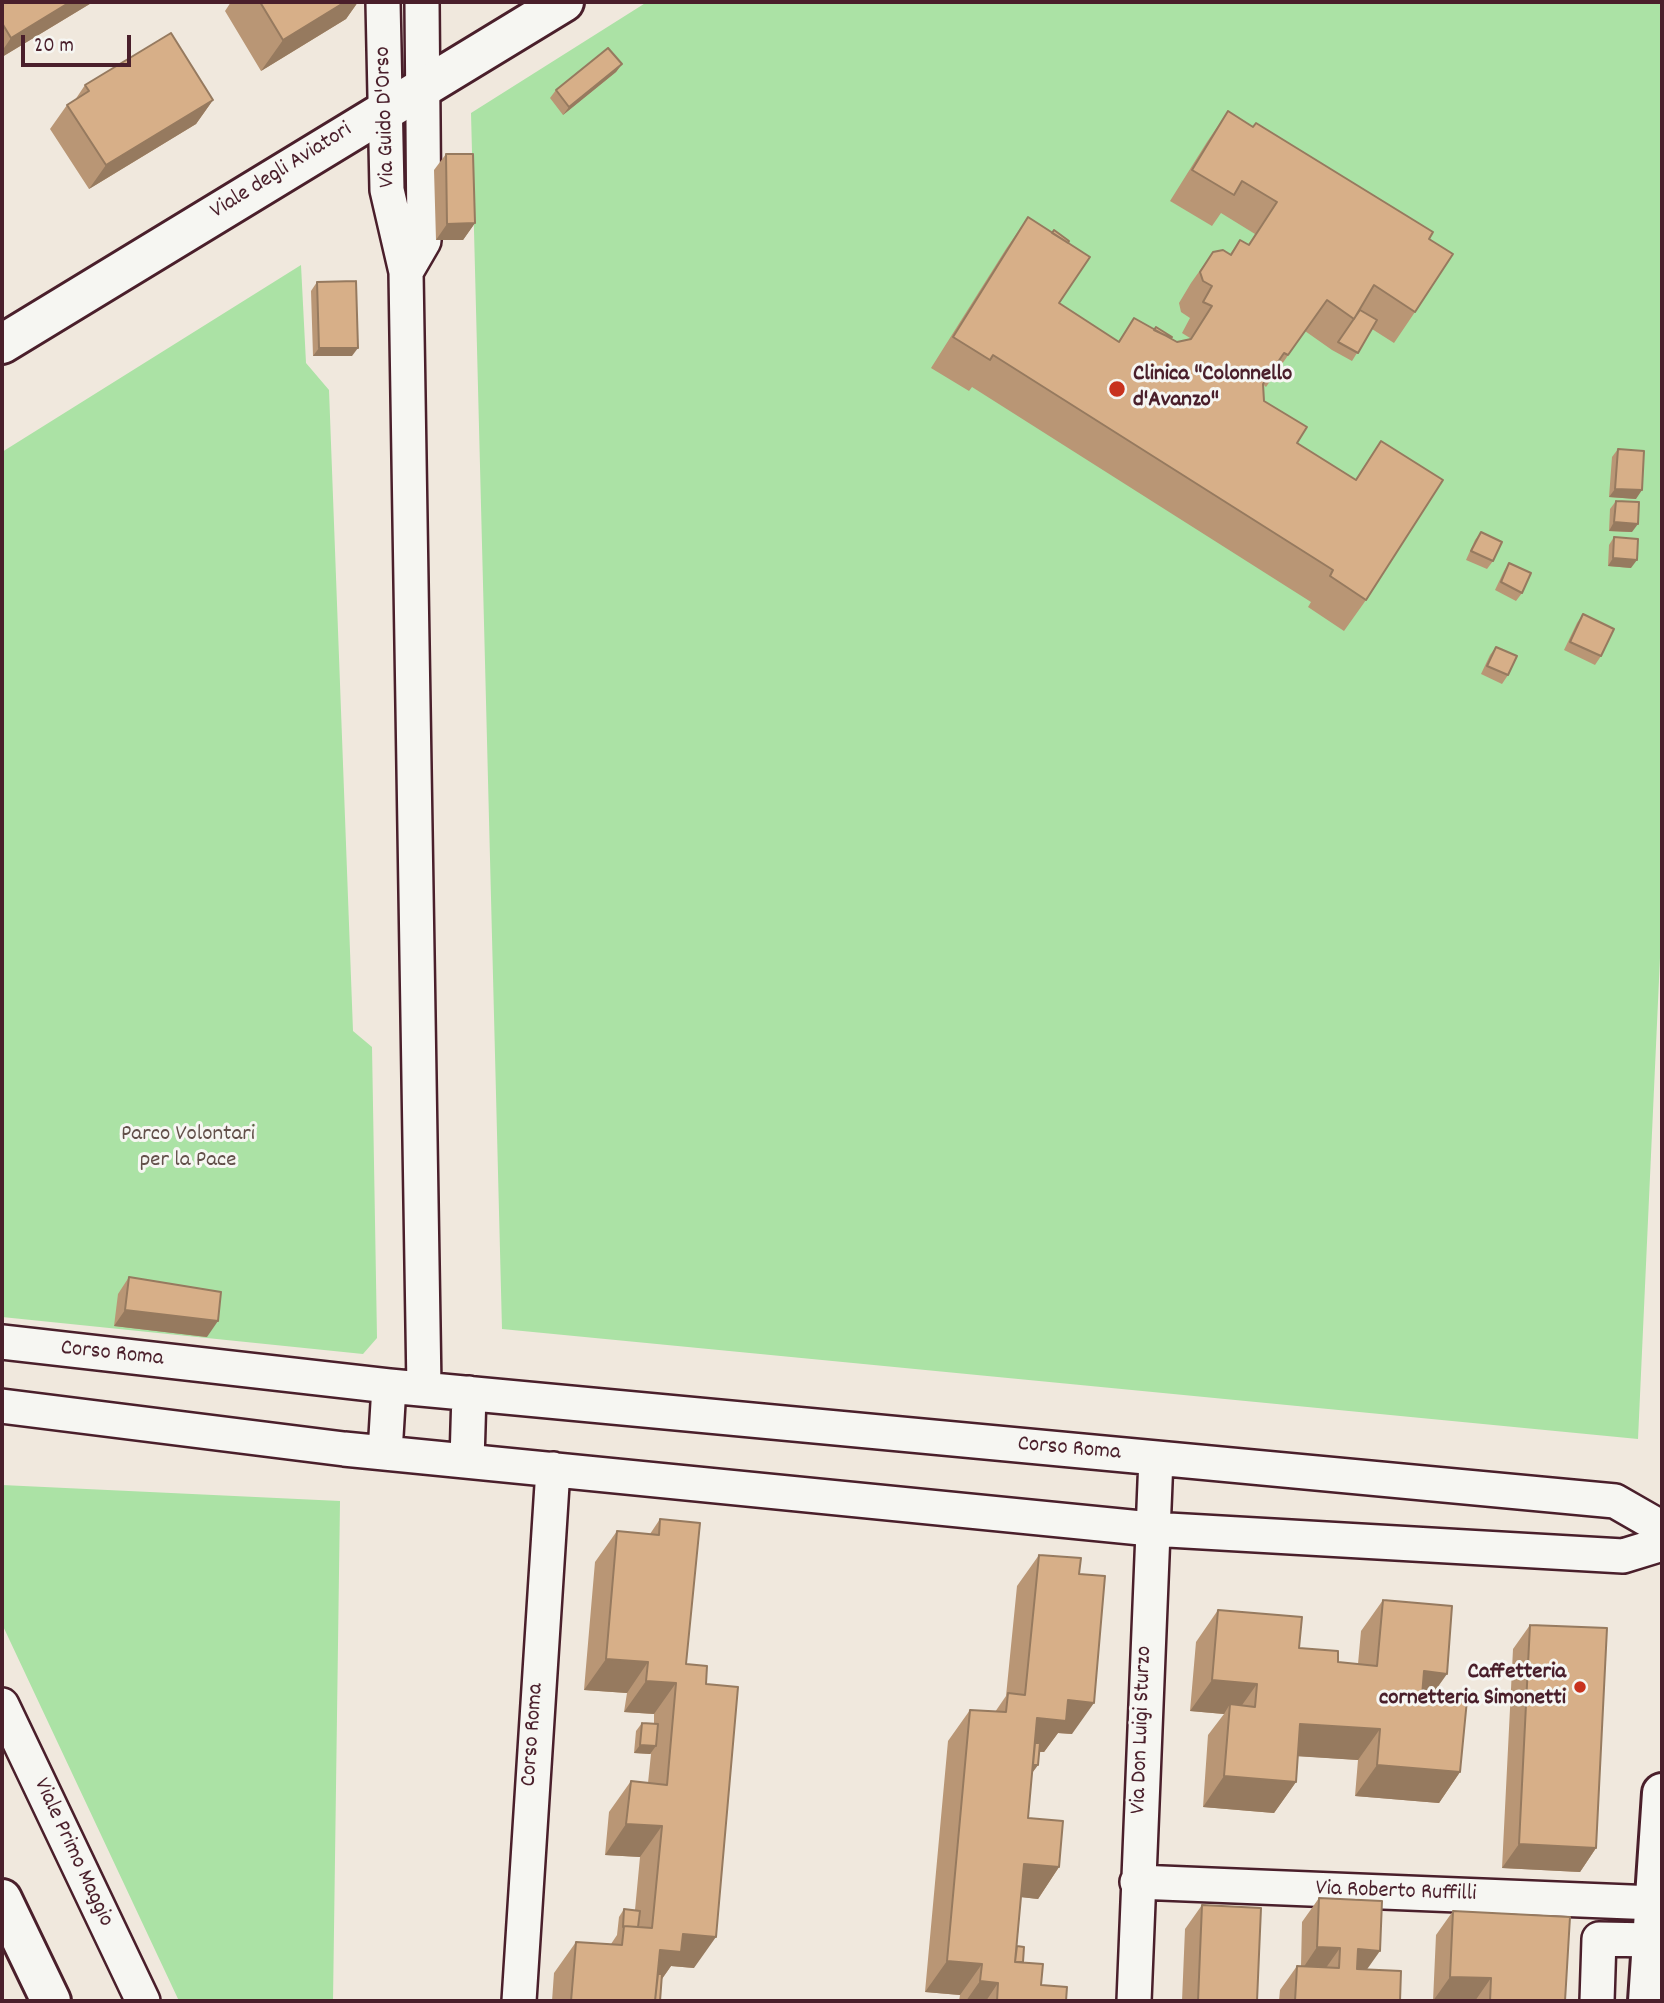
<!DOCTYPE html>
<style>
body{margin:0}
#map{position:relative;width:1664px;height:2003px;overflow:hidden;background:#f0e8dd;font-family:Dekko,sans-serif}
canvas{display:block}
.frame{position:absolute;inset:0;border:4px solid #4a1f2b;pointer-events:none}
.scale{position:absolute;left:21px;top:35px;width:110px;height:32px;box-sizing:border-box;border:4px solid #4a1f2b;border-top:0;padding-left:9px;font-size:21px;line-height:24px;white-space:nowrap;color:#4a1f2b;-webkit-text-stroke:5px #f6f6f2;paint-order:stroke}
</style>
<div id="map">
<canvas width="1664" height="2003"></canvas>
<div class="frame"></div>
<div class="scale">20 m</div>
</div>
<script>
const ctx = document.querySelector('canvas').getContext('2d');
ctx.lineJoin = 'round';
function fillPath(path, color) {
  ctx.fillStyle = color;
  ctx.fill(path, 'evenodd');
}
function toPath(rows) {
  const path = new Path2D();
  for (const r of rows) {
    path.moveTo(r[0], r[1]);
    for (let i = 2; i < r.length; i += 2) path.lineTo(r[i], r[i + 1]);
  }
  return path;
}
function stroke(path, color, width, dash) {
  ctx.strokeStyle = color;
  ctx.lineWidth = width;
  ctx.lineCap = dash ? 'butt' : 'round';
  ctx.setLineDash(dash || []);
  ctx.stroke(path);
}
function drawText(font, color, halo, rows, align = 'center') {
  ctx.font = font + ' Dekko,sans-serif';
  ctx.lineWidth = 6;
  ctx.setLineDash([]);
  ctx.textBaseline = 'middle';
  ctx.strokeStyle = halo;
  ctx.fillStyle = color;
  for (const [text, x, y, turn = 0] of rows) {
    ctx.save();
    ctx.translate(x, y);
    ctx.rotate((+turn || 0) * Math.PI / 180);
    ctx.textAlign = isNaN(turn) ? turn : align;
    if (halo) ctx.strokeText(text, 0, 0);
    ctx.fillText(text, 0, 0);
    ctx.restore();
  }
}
fillPath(toPath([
 [647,2,1662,2,1662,914,1638,1439,502,1329,471,113],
 [301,265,306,363,329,390,353,1031,372,1047,377,1338,363,1354,2,1317,2,452],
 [2,1485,340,1501,333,2001,179,2001,2,1624]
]), '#abe2a5');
const street = toPath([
 [383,2,387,190,406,272],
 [422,2,424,241,406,272,424,1388],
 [2,1342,389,1386,1615,1501,1662,1528],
 [2,1406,344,1449,1151,1529,1623,1556,1662,1544],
 [385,1453,389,1386],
 [467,1461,469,1393],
 [2,1705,143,2001],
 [1137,1882,1655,1903],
 [519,2001,553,1469],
 [1134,2001,1156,1458],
 [1597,2001,1599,1939,1652,1940]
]);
const secondary = toPath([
 [2,344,564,2],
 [2,1899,51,2001],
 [1648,2001,1662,1793]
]);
stroke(street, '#4a1f2b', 38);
stroke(secondary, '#4a1f2b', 44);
stroke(street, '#f6f6f2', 33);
stroke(secondary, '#f6f6f2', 38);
fillPath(toPath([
 [2,2,93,2,2,57],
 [231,2,358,2,346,19,261,71,225,11],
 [622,64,616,72,563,115,550,98,556,90],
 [85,85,213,100,196,124,89,189,50,129,67,105,75,100],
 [1228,111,1429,239,1415,312,1394,343,1372,329,1352,361,1332,350,1305,331,1266,387,1263,384,1264,401,1297,443,1355,480,1381,441,1366,600,1344,631,1308,607,1311,602,972,387,969,391,931,368,1006,249,1028,217,1068,243,1059,303,1118,342,1134,318,1177,342,1189,340,1190,338,1182,333,1190,318,1181,312,1179,303,1191,283,1213,252,1230,254,1240,240,1248,245,1255,234,1221,213,1212,226,1170,201,1207,142],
 [446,154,475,223,463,240,436,240,434,170],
 [317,282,352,356,313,356,311,291],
 [1618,449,1636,499,1609,497,1612,457],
 [1616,501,1632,532,1609,531,1610,509],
 [1481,532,1493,561,1487,569,1466,560,1475,540],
 [1614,537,1631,568,1608,566,1609,545],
 [1509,563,1522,593,1516,601,1495,590,1504,571],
 [1583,614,1601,656,1595,665,1564,650,1577,623],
 [1496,647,1508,675,1502,684,1481,674,1490,655],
 [129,1277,207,1337,114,1326,118,1294],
 [660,1519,686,1664,694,1968,671,1966,662,1979,660,2001,552,2001,554,1973,576,1942,611,1944,617,1935,619,1917,624,1909,635,1910,640,1857,605,1855,609,1812,631,1781,648,1783,651,1754,634,1753,636,1731,642,1723,654,1724,654,1714,624,1712,627,1693,584,1690,595,1562,617,1531,650,1534],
 [1039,1555,1079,1574,1072,1734,1058,1733,1044,1752,1039,1752,1038,1765,1032,1773,1028,1818,1059,1867,1038,1899,1021,1897,1017,1946,1023,1962,1041,1985,1066,2001,959,2001,960,1995,925,1992,948,1741,970,1710,995,1712,1006,1696,1017,1586],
 [1383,1600,1430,1697,1460,1772,1439,1803,1355,1796,1358,1760,1298,1756,1296,1782,1274,1813,1203,1807,1208,1735,1224,1714,1190,1711,1196,1642,1218,1610,1299,1648,1338,1662,1358,1664,1361,1631],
 [1530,1625,1596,1848,1580,1872,1502,1868,1513,1649],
 [1319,1898,1367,1969,1400,2001,1279,2001,1280,1990,1297,1966,1301,1966,1302,1922],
 [1202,1905,1257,2001,1182,2001,1185,1929],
 [1453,1911,1565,2001,1433,2001,1436,1935]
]), '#b99675');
fillPath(toPath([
 [70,2,93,2,2,57,2,51,11,38],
 [345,2,358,2,346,19,261,71,283,40],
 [622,64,616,72,563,115,569,107],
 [213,100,196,124,89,189,106,165],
 [475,223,463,240,436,240,447,224],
 [319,348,358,348,352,356,313,356],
 [1615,489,1642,490,1636,499,1609,497],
 [1614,522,1638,524,1632,532,1609,531],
 [1613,558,1637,560,1631,568,1608,566],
 [125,1310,218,1321,207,1337,114,1326],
 [606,1659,648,1662,627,1693,584,1690],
 [1424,1671,1447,1674,1425,1705,1402,1703],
 [1212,1680,1257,1684,1235,1715,1230,1704,1224,1714,1190,1711],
 [646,1681,676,1683,654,1714,624,1712],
 [1068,1700,1094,1703,1072,1734,1058,1733,1044,1752,1020,1750,1037,1718],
 [1300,1724,1380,1729,1358,1760,1278,1755],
 [640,1745,656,1746,650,1754,634,1753],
 [1019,1763,1038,1765,1032,1773],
 [1377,1765,1460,1772,1439,1803,1355,1796],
 [1224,1776,1296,1782,1274,1813,1203,1807],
 [626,1824,662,1826,640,1857,605,1855],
 [1519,1844,1596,1848,1580,1872,1502,1868],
 [1024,1864,1059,1867,1038,1899,1002,1895],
 [683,1934,716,1937,694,1968,671,1966,659,1983,643,1982,660,1950],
 [1317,1947,1340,1948,1323,1972,1301,1971],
 [1358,1949,1380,1951,1363,1975,1341,1973],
 [947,1961,982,1964,960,1995,925,1992],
 [1450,1977,1491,1978,1475,2001,1433,2001],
 [980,1981,998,1983,986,2001,966,2001]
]), '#967a5f');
const building = toPath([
 [2,2,70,2,11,38,2,23,2,2],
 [260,2,345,2,283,40,260,2],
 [171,33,213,100,106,165,67,105,89,91,85,85,171,33],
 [608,48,622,64,569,107,556,90,608,48],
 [1228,111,1253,127,1256,123,1433,232,1429,239,1453,254,1415,312,1374,285,1354,319,1327,300,1288,355,1284,353,1263,384,1264,401,1307,427,1297,443,1356,480,1381,441,1443,480,1366,600,1330,576,1333,570,993,355,990,360,953,337,1028,217,1090,257,1059,303,1119,342,1134,318,1177,342,1191,339,1212,306,1203,302,1212,286,1203,281,1200,272,1213,252,1223,250,1231,255,1240,240,1249,245,1277,202,1242,181,1234,195,1192,170,1228,111],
 [446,154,473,154,475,223,447,224,446,154],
 [1054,230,1069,241,1068,243,1052,233,1054,230],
 [356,281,358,348,319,348,317,282,356,281],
 [1360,310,1377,320,1358,353,1338,342,1360,310],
 [1156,327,1172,337,1171,338,1154,330,1156,327],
 [1618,449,1644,451,1642,490,1615,489,1618,449],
 [1616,501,1639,502,1638,524,1614,522,1616,501],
 [1481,532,1502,542,1493,561,1471,551,1481,532],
 [1614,537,1638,539,1637,560,1613,558,1614,537],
 [1509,563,1531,573,1522,593,1501,582,1509,563],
 [1583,614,1614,629,1601,656,1570,642,1583,614],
 [1496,647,1517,656,1508,675,1487,666,1496,647],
 [129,1277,221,1292,218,1321,125,1310,129,1277],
 [660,1519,700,1523,686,1664,707,1666,706,1684,738,1687,716,1937,683,1934,681,1952,660,1950,655,2001,571,2001,576,1942,622,1945,624,1926,652,1928,662,1826,626,1824,631,1781,667,1785,676,1683,646,1681,648,1662,606,1659,617,1531,659,1535,660,1519],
 [1039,1555,1081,1558,1079,1574,1105,1576,1094,1703,1068,1700,1066,1721,1037,1718,1028,1818,1063,1821,1059,1867,1024,1864,1015,1962,1043,1964,1041,1985,1067,1987,1066,2001,997,2001,998,1983,980,1981,982,1964,947,1961,970,1710,1006,1712,1008,1693,1025,1695,1039,1555],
 [1383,1600,1452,1606,1447,1674,1424,1671,1422,1696,1467,1700,1460,1772,1377,1765,1380,1729,1300,1724,1296,1782,1224,1776,1230,1704,1255,1707,1257,1684,1212,1680,1218,1610,1302,1617,1299,1648,1338,1651,1338,1662,1377,1666,1383,1600],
 [1530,1625,1607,1628,1596,1848,1519,1844,1530,1625],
 [642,1723,658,1724,656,1746,640,1745,642,1723],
 [1035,1743,1040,1743,1038,1765,1033,1765,1035,1743],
 [1319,1898,1382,1901,1380,1951,1358,1949,1357,1969,1401,1971,1400,2001,1295,2001,1297,1966,1339,1968,1340,1948,1317,1947,1319,1898],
 [1202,1905,1261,1908,1257,2001,1198,2001,1202,1905],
 [624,1909,640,1911,638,1927,624,1926,623,1927,624,1909],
 [1453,1911,1570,1917,1565,2001,1490,2001,1491,1978,1450,1977,1453,1911],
 [1017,1946,1024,1947,1023,1962,1015,1962,1017,1946],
 [658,1974,662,1974,660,2001,655,2001,658,1974]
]);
fillPath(building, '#d7af88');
stroke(building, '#967a5f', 2);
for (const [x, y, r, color] of [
 [1117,389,9,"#c8321e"],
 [1580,1687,7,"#c8321e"]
]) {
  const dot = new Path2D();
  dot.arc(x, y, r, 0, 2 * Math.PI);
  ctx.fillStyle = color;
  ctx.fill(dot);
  stroke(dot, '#f6f6f2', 2.5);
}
drawText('23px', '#4a1f2b', '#f6f6f2', [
 ["Via Guido D'Orso",387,117,-92],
 ["Viale degli Aviatori",282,172,-32],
 ["Corso Roma",112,1355,6],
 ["Corso Roma",1069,1450,5],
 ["Via Don Luigi Sturzo",1143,1730,-88],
 ["Corso Roma",534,1735,-86],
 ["Viale Primo Maggio",72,1853,65],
 ["Via Roberto Ruffilli",1396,1893,2]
]);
drawText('bold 23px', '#4a1f2b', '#f6f6f2', [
 ["Clinica \"Colonnello",1133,376],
 ["d'Avanzo\"",1133,402],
 ["Caffetteria",1566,1674,"right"],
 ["cornetteria Simonetti",1566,1700,"right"]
], 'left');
drawText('23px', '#62504a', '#f6f6f2', [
 ["Parco Volontari",188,1136],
 ["per la Pace",188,1162]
]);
</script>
